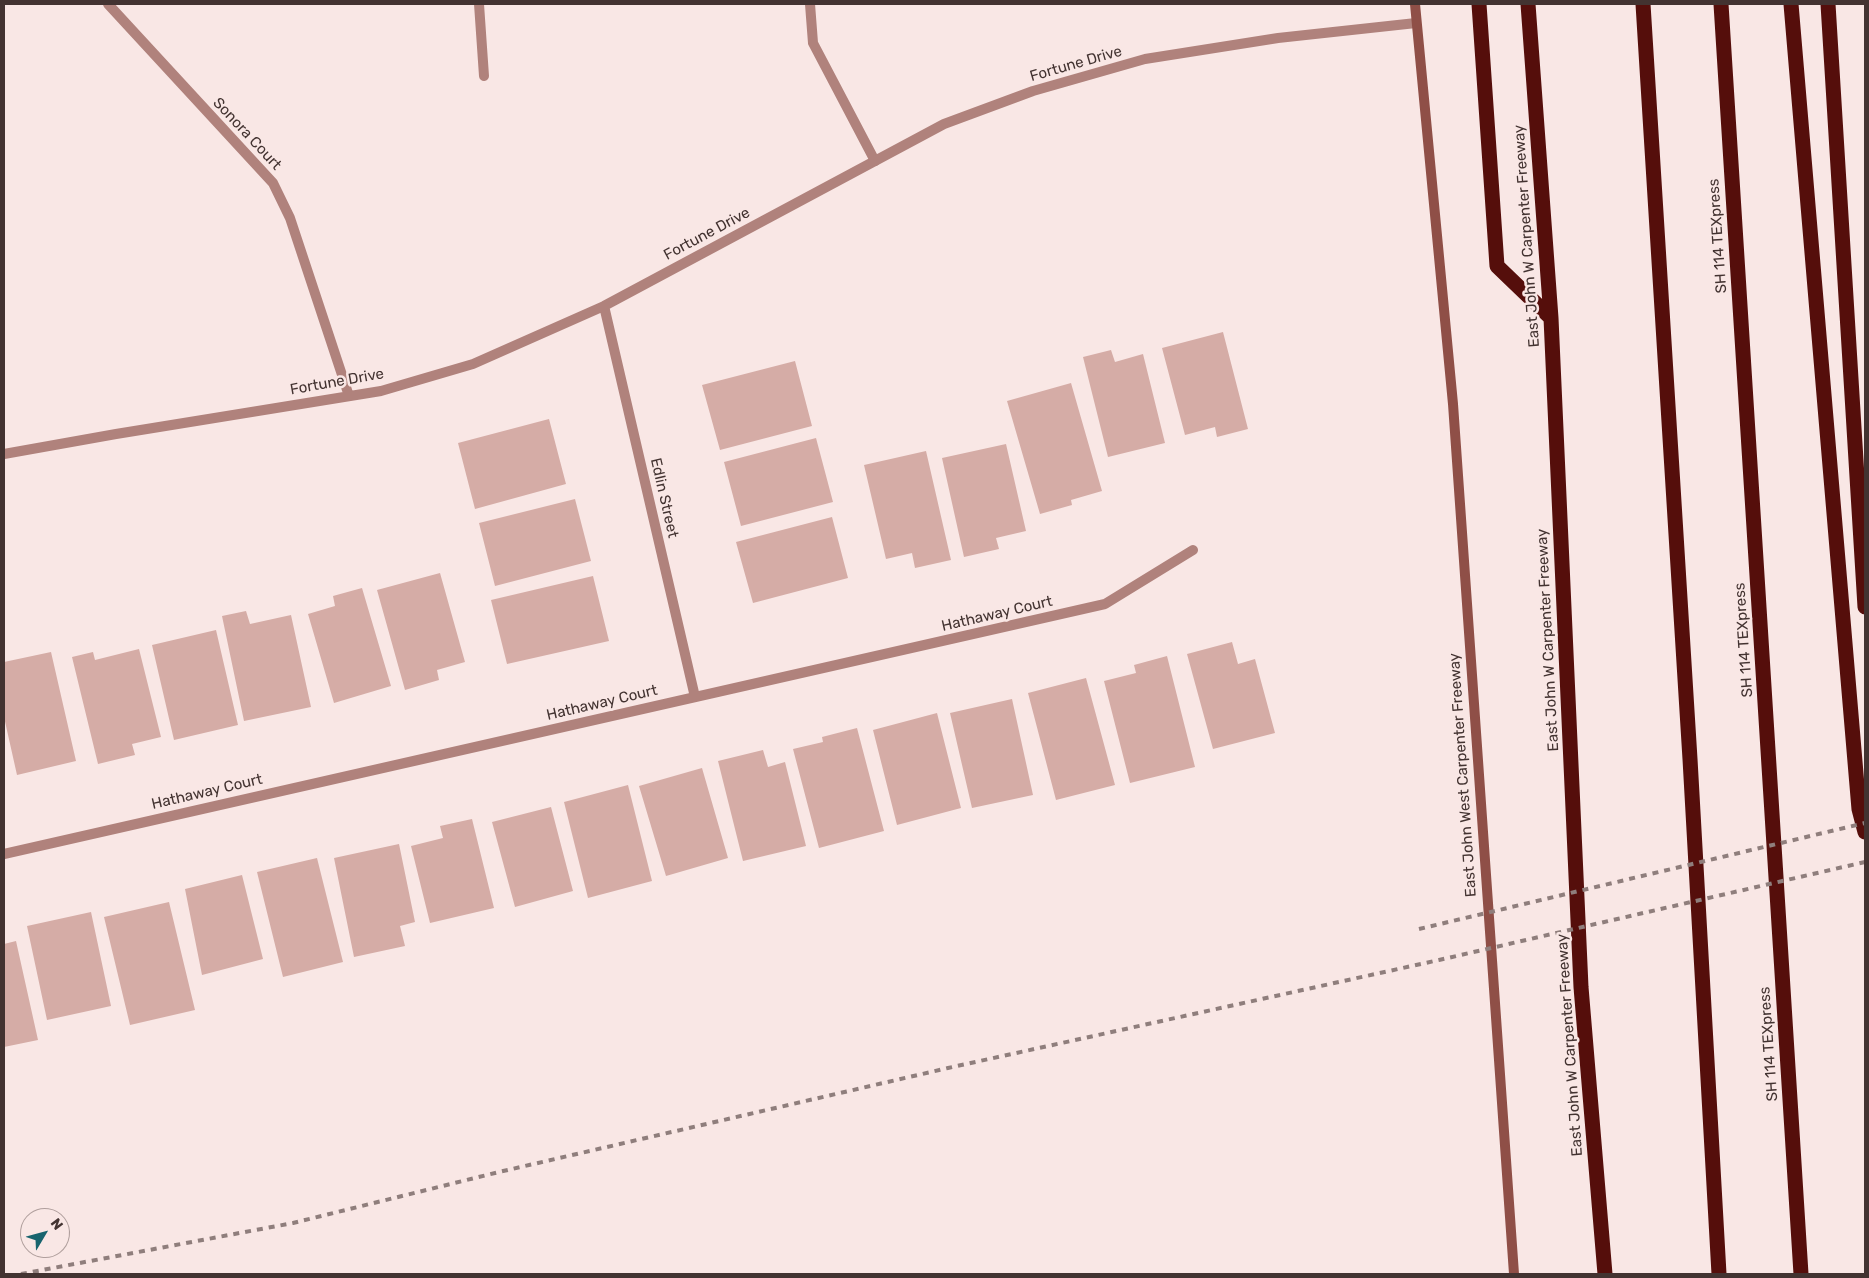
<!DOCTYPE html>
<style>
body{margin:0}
#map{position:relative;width:1869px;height:1278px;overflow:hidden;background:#f9e7e5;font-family:Rubik,sans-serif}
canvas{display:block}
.frame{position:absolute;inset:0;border:5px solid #433331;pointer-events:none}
.north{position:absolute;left:20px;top:1208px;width:50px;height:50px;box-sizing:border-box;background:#f9e7e5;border:1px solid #b09f9d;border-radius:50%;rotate:53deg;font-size:14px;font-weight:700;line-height:20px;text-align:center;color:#433331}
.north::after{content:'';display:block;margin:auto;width:18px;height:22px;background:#18646e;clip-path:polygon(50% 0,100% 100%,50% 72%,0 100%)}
</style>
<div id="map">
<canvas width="1869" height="1278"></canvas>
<div class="frame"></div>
<div class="north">N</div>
</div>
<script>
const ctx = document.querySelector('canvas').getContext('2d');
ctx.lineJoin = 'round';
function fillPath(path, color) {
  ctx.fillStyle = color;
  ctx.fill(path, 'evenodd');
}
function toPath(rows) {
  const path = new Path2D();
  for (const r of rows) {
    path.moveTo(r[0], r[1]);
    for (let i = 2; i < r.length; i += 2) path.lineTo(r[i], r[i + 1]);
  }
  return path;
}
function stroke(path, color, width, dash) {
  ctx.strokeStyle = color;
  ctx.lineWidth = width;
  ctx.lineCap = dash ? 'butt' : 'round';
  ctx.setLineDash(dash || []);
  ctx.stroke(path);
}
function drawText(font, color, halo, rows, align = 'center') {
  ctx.font = font + ' Rubik,sans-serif';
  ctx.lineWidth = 5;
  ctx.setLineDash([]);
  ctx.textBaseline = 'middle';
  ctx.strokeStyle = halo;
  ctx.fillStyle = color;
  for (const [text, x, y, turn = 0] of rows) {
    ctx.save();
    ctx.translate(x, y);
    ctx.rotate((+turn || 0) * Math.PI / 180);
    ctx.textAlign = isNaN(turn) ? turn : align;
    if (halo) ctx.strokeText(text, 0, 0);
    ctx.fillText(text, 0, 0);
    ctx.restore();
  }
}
fillPath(toPath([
 [1223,332,1248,429,1217,437,1215,427,1185,435,1162,348],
 [1111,350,1115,362,1143,354,1165,443,1108,457,1083,357],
 [795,361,812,426,720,450,702,385],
 [1071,383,1102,491,1071,500,1072,505,1040,514,1007,401],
 [549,419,566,484,475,509,458,443],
 [816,438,833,502,741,526,724,462],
 [1006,444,1026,531,996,538,999,549,964,557,942,458],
 [926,451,951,560,915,568,912,553,886,559,864,465],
 [575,499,591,561,495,586,479,523],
 [832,517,848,578,753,603,736,542],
 [440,573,465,662,437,670,439,680,405,690,377,590],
 [593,576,609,641,507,664,491,600],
 [362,588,391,686,334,703,308,614,335,606,333,596],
 [246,611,250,624,291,615,311,707,244,721,222,616],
 [216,630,238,725,174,740,152,645],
 [1232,642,1238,664,1255,659,1275,733,1213,749,1187,654],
 [139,649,161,737,132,744,135,755,98,764,72,657,93,652,95,660],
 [51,652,76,761,17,775,4,717,4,662],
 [1167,656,1195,767,1130,783,1104,681,1136,673,1134,665],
 [1086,678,1115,785,1056,800,1028,693],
 [1012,699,1033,795,972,808,950,713],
 [937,713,961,808,897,825,873,730],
 [857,728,884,831,819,848,793,749,823,742,822,737],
 [763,750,768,767,785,762,806,846,743,861,718,761],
 [702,768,728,858,666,876,639,786],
 [628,785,652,881,588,898,564,802],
 [551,807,573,891,515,907,492,822],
 [472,819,494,908,430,923,411,846,443,838,440,826],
 [399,844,415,922,400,926,405,946,354,957,334,858],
 [317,858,343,962,283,977,257,872],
 [242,875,263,959,202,975,185,889],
 [169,902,195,1010,130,1025,104,917],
 [91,912,111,1006,47,1020,27,926],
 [16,941,38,1040,4,1047,4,944]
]), '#d5aca6');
stroke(toPath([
 [479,4,484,76],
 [810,4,813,43,875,161]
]), '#b0827c', 10);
stroke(toPath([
 [108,4,273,183,290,218,349,396],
 [604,306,695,697],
 [4,454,116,434,381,391,473,364,604,306,944,124,1033,91,1145,59,1278,38,1416,23],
 [4,854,1105,604,1193,550]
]), '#b0827c', 10);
stroke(toPath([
 [1415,4,1453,404,1514,1274]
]), '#8f4f47', 10);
stroke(toPath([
 [1479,4,1497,266,1551,318],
 [1528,4,1551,318,1581,987,1605,1274],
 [1643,4,1690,759,1719,1274],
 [1721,4,1801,1274],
 [1791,4,1859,809,1865,832],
 [1828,4,1865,607]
]), '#550e0b', 15);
stroke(toPath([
 [1419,929,1865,823],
 [21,1274,293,1223,499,1172,948,1068,1439,960,1865,862]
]), '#8f7e7c', 4, [6, 6]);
drawText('15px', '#433331', '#f9e7e5', [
 ["Fortune Drive",1076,64,-16],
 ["Sonora Court",247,134,47],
 ["Fortune Drive",707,234,-28],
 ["East John W Carpenter Freeway",1527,236,-94],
 ["SH 114 TEXpress",1718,236,-94],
 ["Fortune Drive",337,382,-10],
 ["Edlin Street",664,498,77],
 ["Hathaway Court",997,614,-13],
 ["East John W Carpenter Freeway",1548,640,-93],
 ["SH 114 TEXpress",1744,640,-94],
 ["Hathaway Court",602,703,-13],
 ["East John West Carpenter Freeway",1463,775,-94],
 ["Hathaway Court",207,792,-13],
 ["SH 114 TEXpress",1769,1044,-94],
 ["East John W Carpenter Freeway",1570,1045,-94]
]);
</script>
